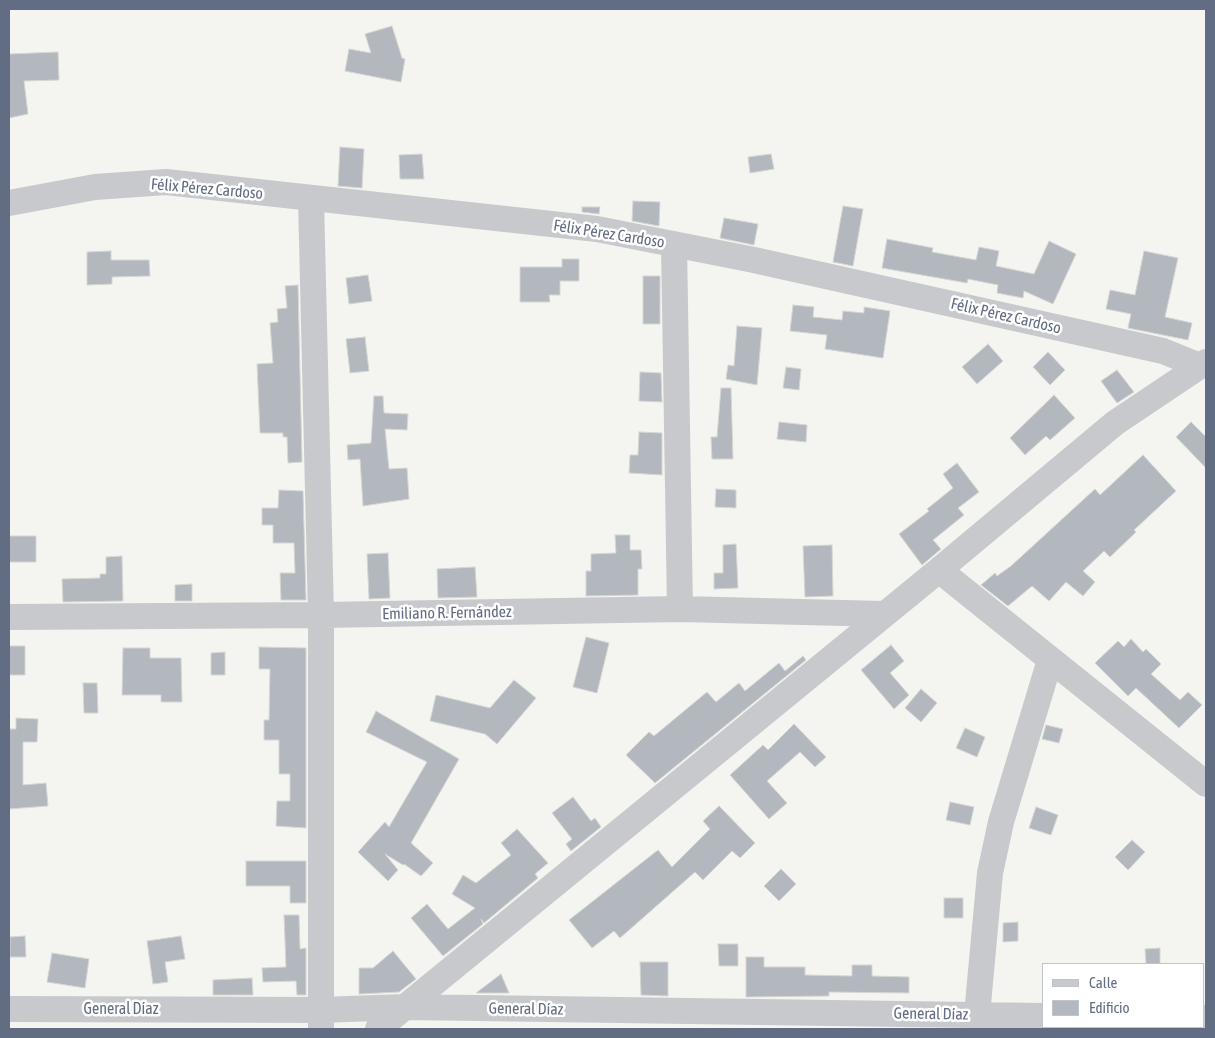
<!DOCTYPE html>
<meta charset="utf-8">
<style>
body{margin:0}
#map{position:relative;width:1215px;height:1038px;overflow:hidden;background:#f4f5f0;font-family:"Asap Condensed",sans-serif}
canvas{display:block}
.frame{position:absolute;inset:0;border:10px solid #626c83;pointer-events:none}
.legend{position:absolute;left:1042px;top:963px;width:162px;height:65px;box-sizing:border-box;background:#fff;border:1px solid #c0c4cd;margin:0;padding:6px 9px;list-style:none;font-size:15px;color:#626c83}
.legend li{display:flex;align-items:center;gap:10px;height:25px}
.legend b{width:25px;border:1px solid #c0c4cd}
</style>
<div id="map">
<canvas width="1215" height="1038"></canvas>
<div class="frame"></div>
<ul class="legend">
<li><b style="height:6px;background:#c7c9cd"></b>Calle</li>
<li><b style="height:14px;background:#b3b7be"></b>Edificio</li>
</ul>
</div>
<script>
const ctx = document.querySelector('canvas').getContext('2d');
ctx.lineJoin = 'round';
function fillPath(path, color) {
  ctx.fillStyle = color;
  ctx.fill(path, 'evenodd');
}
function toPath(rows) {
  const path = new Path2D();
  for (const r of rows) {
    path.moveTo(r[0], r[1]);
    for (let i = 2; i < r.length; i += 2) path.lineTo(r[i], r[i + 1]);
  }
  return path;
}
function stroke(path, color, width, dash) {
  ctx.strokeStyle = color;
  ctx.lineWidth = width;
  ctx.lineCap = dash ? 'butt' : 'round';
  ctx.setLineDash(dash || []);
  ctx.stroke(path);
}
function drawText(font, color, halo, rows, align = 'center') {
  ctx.font = font + ' "Asap Condensed",sans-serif';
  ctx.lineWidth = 5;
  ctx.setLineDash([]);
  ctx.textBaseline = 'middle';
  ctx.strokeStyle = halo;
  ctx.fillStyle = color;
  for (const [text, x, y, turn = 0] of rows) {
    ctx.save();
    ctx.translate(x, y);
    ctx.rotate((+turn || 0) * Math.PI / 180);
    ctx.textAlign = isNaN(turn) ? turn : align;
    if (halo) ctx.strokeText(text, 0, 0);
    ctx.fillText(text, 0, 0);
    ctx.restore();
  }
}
const building = toPath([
 [392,26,402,58,405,59,401,82,345,71,349,49,371,53,365,34,392,26],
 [58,52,59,80,24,81,28,114,9,118,9,54,58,52],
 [340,147,364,149,362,188,338,186,340,147],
 [422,154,424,179,400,179,399,155,422,154],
 [771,154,774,169,750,173,748,157,771,154],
 [633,201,660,202,659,226,632,221,633,201],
 [843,206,863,209,853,266,833,262,843,206],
 [582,207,600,207,599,214,582,212,582,207],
 [724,218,758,224,754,245,720,238,724,218],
 [887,239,933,248,932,252,976,260,979,247,999,251,996,266,1034,274,1049,241,1076,254,1053,304,1024,291,1023,298,997,293,998,285,968,279,967,283,882,268,887,239],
 [111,251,111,260,149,260,150,276,112,277,112,284,87,285,87,252,111,251],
 [1144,251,1178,258,1165,317,1192,323,1188,340,1128,328,1131,314,1106,309,1110,290,1135,295,1144,251],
 [562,259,579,259,579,281,560,281,560,295,549,295,550,302,520,302,520,267,562,267,562,259],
 [368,275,372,301,349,304,346,278,368,275],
 [643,276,660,276,660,324,643,324,643,276],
 [298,285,302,462,288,463,287,437,283,437,283,433,260,433,257,364,273,363,270,323,278,322,277,309,287,308,285,286,298,285],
 [793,305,814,307,813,317,842,320,843,311,864,313,864,307,890,311,883,358,825,349,827,335,790,331,793,305],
 [737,326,762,328,757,385,726,379,728,365,734,366,737,326],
 [365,337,369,371,350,373,346,339,365,337],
 [988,344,1003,361,977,384,962,367,988,344],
 [1048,352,1065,370,1050,385,1033,367,1048,352],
 [786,367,801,369,799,390,783,388,786,367],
 [1117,370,1134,392,1117,403,1101,381,1117,370],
 [640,372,661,373,662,402,639,401,640,372],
 [721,388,731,388,733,459,712,459,711,437,717,437,721,388],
 [1054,395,1075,418,1050,440,1046,436,1025,455,1010,438,1054,395],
 [374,396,383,396,384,413,408,414,407,430,385,429,389,469,407,468,409,499,363,506,360,459,348,460,347,445,371,443,374,396],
 [779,422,807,425,806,442,777,439,779,422],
 [1191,422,1206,437,1206,468,1176,437,1191,422],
 [639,432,662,433,662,475,629,473,630,455,638,455,639,432],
 [1143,455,1176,491,1134,530,1136,532,1110,557,1104,551,1083,571,1095,582,1083,596,1066,582,1049,601,1032,586,1008,606,981,585,995,573,997,576,1011,566,1095,489,1100,495,1143,455],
 [957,463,979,492,958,508,964,515,933,540,941,549,922,565,899,534,929,511,927,509,953,488,943,474,957,463],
 [716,489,736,490,736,508,715,507,716,489],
 [279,490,303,491,306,600,281,600,280,573,295,573,294,543,273,543,273,525,262,525,262,508,278,508,279,490],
 [615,535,630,535,630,550,641,550,642,569,638,569,638,595,586,596,586,571,591,571,591,554,616,553,615,535],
 [9,536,36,536,36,562,9,562,9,536],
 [736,544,738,588,714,589,714,573,723,573,723,545,736,544],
 [832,545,833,596,805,597,803,546,832,545],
 [388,553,390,598,369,599,367,554,388,553],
 [122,556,123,601,63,602,62,579,100,578,100,574,106,574,106,557,122,556],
 [475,567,477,597,438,598,437,569,475,567],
 [192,584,192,601,175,601,175,585,192,584],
 [586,637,609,643,597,693,573,687,586,637],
 [1131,639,1143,652,1146,649,1161,664,1151,674,1180,700,1188,692,1202,705,1179,728,1136,688,1128,696,1095,663,1118,641,1124,647,1131,639],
 [891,645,904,661,890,673,909,695,894,709,861,670,891,645],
 [9,646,25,646,25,675,9,675,9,646],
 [259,647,306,648,306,828,276,826,277,801,290,801,290,774,279,774,279,740,264,740,264,720,269,720,270,669,259,669,259,647],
 [123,648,150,648,150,658,181,658,182,702,161,702,161,695,122,695,123,648],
 [225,652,225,675,211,675,211,653,225,652],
 [803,656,806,660,655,783,626,755,649,732,654,736,707,692,716,702,739,683,745,691,779,663,785,671,803,656],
 [514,680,536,698,497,744,485,734,430,721,436,695,490,708,514,680],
 [83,683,97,683,98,713,84,713,83,683],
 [921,689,937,703,921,722,905,708,921,689],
 [376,711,459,759,411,843,433,863,421,876,404,864,403,865,385,854,398,870,388,881,358,852,385,822,389,827,427,762,366,732,376,711],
 [16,718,38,719,37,742,23,742,23,785,46,783,48,806,9,809,9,729,16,729,16,718],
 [794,724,826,757,815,767,800,752,767,781,787,803,769,819,730,775,763,745,768,750,794,724],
 [1046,725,1063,729,1059,743,1042,739,1046,725],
 [965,728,985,737,977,757,956,748,965,728],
 [573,797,591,821,595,818,601,827,571,851,566,844,572,839,552,813,573,797],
 [950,802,974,807,970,825,946,820,950,802],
 [719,806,755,843,740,858,732,851,703,880,695,872,620,938,614,931,592,948,569,920,658,850,672,867,710,829,703,821,719,806],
 [1036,807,1058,815,1051,835,1029,828,1036,807],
 [517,829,548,863,535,874,538,878,484,923,481,919,483,924,443,956,411,918,427,904,448,929,475,908,452,894,463,875,476,883,511,855,501,843,517,829],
 [1132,840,1145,852,1128,870,1115,857,1132,840],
 [246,861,306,861,306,903,290,903,290,886,246,886,246,861],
 [781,869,796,884,779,901,764,886,781,869],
 [944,898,963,898,963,918,944,918,944,898],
 [284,915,299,915,300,949,306,948,306,995,297,995,296,981,263,982,262,968,286,967,284,915],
 [1018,922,1018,941,1003,942,1003,923,1018,922],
 [25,936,26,957,10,957,10,937,25,936],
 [181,936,185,959,165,962,168,982,153,984,147,941,181,936],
 [718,944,738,944,738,966,719,966,718,944],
 [1160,948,1160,964,1146,964,1145,949,1160,948],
 [393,951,416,979,399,992,359,994,359,968,373,968,393,951],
 [52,953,89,959,85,988,47,982,52,953],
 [746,957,764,957,764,967,805,967,805,975,852,976,852,965,872,965,872,976,909,977,909,993,829,992,829,996,746,997,746,957],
 [640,962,668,962,668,996,641,995,640,962],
 [501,974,509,993,476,993,501,974],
 [252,978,253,995,213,995,213,980,252,978]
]);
fillPath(building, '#b3b7be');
stroke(building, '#d5d6d3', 1);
stroke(toPath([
 [311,199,321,615,321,1029],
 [9,203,95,187,166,182,597,229,754,260,1163,351,1200,366],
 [674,244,680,609],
 [939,570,1206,784],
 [9,617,321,615,680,609,884,614],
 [9,1009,320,1010,405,1007,1044,1016],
 [977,1015,990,873,1001,822,1050,660],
 [1204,1018,1206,1018],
 [378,1029,939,570,1115,423,1206,362]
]), '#c7c9cd', 26);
drawText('16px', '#626c83', '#fff', [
 ["Félix Pérez Cardoso",207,189,5],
 ["Félix Pérez Cardoso",609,234,9],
 ["Félix Pérez Cardoso",1006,316,13],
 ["Emiliano R. Fernández",447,613,-1],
 ["General Díaz",121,1009],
 ["General Díaz",526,1009,1],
 ["General Díaz",931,1014,1]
]);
</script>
